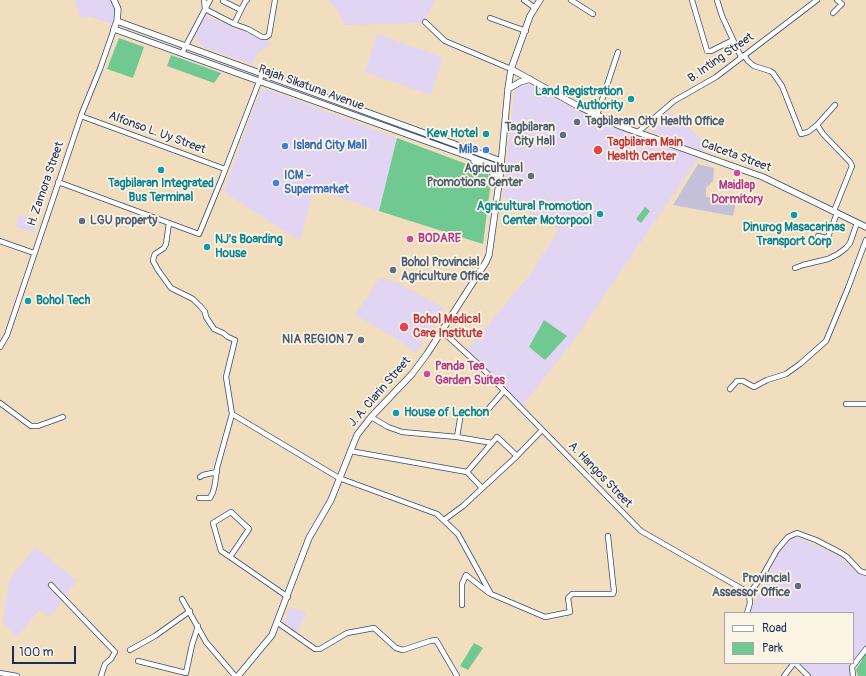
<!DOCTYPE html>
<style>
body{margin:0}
#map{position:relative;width:866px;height:676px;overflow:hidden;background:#f0debe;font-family:Pangolin,sans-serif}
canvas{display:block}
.legend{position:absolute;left:724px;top:612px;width:130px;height:52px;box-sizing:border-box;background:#fcf5e5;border:1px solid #a2a6af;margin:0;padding:5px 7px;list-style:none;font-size:12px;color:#1b2f5e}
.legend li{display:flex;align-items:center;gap:8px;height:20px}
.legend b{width:20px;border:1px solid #a2a6af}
.scale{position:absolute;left:12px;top:646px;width:64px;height:18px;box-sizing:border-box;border:2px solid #1b2f5e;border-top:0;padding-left:5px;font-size:12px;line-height:14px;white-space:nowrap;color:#1b2f5e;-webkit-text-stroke:3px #fcf5e5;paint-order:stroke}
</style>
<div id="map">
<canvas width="866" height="676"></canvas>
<ul class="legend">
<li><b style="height:5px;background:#fff"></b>Road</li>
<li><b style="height:11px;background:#70c990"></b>Park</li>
</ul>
<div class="scale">100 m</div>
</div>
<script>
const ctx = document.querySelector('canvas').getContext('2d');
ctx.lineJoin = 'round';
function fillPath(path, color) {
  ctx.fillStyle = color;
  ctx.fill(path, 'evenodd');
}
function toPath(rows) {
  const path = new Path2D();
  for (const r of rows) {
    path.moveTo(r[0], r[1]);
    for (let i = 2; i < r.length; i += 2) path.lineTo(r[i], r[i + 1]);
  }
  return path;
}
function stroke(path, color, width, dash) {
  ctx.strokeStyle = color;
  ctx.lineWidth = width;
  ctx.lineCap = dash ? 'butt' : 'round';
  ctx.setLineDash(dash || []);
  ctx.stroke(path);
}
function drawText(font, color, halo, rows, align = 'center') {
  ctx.font = font + ' Pangolin,sans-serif';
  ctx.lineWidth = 3.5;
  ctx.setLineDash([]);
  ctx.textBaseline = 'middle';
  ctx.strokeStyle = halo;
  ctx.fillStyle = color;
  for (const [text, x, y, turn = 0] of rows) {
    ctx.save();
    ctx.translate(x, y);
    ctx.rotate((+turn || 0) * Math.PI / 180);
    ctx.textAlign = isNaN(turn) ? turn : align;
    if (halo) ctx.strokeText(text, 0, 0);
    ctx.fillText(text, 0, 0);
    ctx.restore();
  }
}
fillPath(toPath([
 [75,0,111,0,115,7,115,13,112,24,89,16,80,18],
 [328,0,435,0,423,23,344,25,337,9],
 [205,16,273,43,258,53,252,64,204,47,194,36],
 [377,34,443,57,431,95,365,72],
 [525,82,578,111,614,127,698,158,575,339,522,406,467,350,529,276,559,229,503,197,515,87],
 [266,89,397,138,379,211,314,188,300,241,224,192,260,91],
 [668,112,689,128,707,145,702,152,650,131],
 [19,215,37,220,34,232,16,227],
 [380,278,396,282,443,308,416,353,399,340,355,315],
 [794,536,843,558,852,569,862,575,866,575,866,645,853,660,853,613,749,613,780,552],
 [35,547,77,581,50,617,39,610,17,637,3,622,9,580],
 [290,607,306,613,298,632,284,624],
 [797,663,850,663,851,676,810,676]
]), '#e2d4f3');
fillPath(toPath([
 [698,164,714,168,713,181,706,188,706,197,736,201,733,216,673,205]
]), '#c5c0da');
fillPath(toPath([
 [119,38,144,47,133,78,107,69],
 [171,55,221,73,214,83,167,66],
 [397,138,485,171,488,174,491,181,483,244,379,211],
 [645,207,650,211,641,223,636,219],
 [544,320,567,336,545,360,529,347],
 [474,643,483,648,468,670,460,666],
 [866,653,866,676,858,676,856,670]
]), '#70c990');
const minor = toPath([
 [204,0,205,9,234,24,248,29,262,37,266,37,269,35,275,0],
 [524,0,535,8],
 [571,0,593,14],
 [692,0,707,51,711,51,733,40],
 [717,0,722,16,741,57],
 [223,1,241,10],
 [833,13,842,4,837,0],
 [490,18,526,31],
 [425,22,445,41,511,69],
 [234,24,245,2,247,0],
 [182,53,210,0],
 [744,55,748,61,754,66,770,71,773,73,782,86,801,134,808,132,817,125,823,134,850,162,852,166,834,211],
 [597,115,618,52],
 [81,116,225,169],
 [817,125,835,105],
 [638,132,674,101,716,77,817,0],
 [58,182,199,234,222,178,262,74],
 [169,223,166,244,164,248,155,254,154,256,153,261,158,270,171,288,193,299,201,307,205,312,206,317,214,329,223,333,228,337,235,340,226,377,232,414,339,478,437,514,458,534,491,594,545,617,570,612,568,598,572,594,613,594,614,591,613,583,608,536],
 [818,236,825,238,828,237,837,213],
 [0,241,34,253],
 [795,268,803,265,828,259,838,254,846,248,850,243,857,223],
 [442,331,478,364,635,525,641,531,744,590,749,594,750,603,747,613],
 [0,347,7,335,82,113,100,69,114,29],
 [730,389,737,381,743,381,754,387,767,380,786,374,800,364,826,341,848,288,866,240],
 [0,403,31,426,38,426,63,417],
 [846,404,866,404],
 [371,417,388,427,402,432,457,437,461,413,482,415,484,414,504,391],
 [457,437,492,443],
 [350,451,467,472,482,488],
 [467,472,497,437,517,456],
 [200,477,203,475,217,472],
 [199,498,210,498,213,492,215,484,217,468,232,414],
 [444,520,463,506,517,456,542,430],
 [230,557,249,529,231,512,213,523,221,551,230,557,288,597],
 [51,585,115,652,111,659,105,664,101,676],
 [749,594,763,575,777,550,788,537,797,533,816,540,841,553,847,557,860,571,866,573],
 [182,599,206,642,235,676],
 [462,605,462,584,466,575,489,593],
 [278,623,315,649,320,649,347,633,374,628,396,648,403,650,430,641,436,640,457,676],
 [130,650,155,636,190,611],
 [138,661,186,673,192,645,198,626],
 [795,663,808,676],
 [0,673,17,676],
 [784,676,794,663],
 [853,676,852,667,866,649]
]);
const major = toPath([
 [114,0,118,9,117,21,114,29,501,168],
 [117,21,501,161],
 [511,69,576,105,620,126,763,177,866,227],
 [508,89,520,82,530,79],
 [474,161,490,170,499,181],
 [238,676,272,635,309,538,331,500,357,435,371,417,412,374,427,354,486,262,489,255,500,176,508,89,511,69,530,16,540,0]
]);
stroke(minor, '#3b496c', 6);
stroke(major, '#3b496c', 7);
stroke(minor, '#fff', 4.5);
stroke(major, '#fff', 5.5);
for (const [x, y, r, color] of [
 [631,99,4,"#0f9aa8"],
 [577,122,4,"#5c6f8a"],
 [486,134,4,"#0f9aa8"],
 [563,135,4,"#5c6f8a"],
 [285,146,4,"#3f7fe0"],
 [486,150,4,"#3f7fe0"],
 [598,150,5,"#e0444e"],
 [161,170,4,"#0f9aa8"],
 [737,173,4,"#d1479c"],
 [531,176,4,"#5c6f8a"],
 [276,183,4,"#3f7fe0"],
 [600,214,4,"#0f9aa8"],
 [794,215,4,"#0f9aa8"],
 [82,221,4,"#5c6f8a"],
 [410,239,4,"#d1479c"],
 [207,247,4,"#0f9aa8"],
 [393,270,4,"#5c6f8a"],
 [28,301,4,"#0f9aa8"],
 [404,327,5,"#e0444e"],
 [361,340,4,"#5c6f8a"],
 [427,374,4,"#d1479c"],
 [396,413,4,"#0f9aa8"],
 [798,586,4,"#5c6f8a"]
]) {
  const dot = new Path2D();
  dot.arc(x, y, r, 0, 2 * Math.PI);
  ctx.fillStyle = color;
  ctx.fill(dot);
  stroke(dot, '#fcf5e5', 1.5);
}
drawText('12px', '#1b2f5e', '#fcf5e5', [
 ["B. Inting Street",721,58,-35],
 ["Rajah Sikatuna Avenue",311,88,20],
 ["Alfonso L. Uy Street",157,133,20],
 ["Calceta Street",736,156,20],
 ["H. Zamora Street",46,184,-71],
 ["J. A. Clarin Street",380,392,-49],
 ["A. Hangos Street",600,475,46]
]);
drawText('bold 12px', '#0d838f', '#fcf5e5', [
 ["Land Registration",623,92],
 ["Authority",623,106],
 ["Kew Hotel",478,134],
 ["Tagbilaran Integrated",161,184,"center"],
 ["Bus Terminal",161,198,"center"],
 ["Agricultural Promotion",592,207],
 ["Center Motorpool",592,221],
 ["Dinurog Masacarinas",794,228,"center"],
 ["Transport Corp",794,242,"center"],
 ["NJ's Boarding",215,240,"left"],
 ["House",215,254,"left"],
 ["Bohol Tech",36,301,"left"],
 ["House of Lechon",404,413,"left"]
], 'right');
drawText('bold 12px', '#4e5e75', '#fcf5e5', [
 ["Tagbilaran City Health Office",585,122,"left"],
 ["Tagbilaran",555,128],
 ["City Hall",555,142],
 ["Agricultural",523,169],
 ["Promotions Center",523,183],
 ["LGU property",90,221,"left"],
 ["Bohol Provincial",401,263,"left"],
 ["Agriculture Office",401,277,"left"],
 ["NIA REGION 7",353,340],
 ["Provincial",790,579],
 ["Assessor Office",790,593]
], 'right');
drawText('bold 12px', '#be3a42', '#fcf5e5', [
 ["Tagbilaran Main",607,143],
 ["Health Center",607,157],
 ["Bohol Medical",413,320],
 ["Care Institute",413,334]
], 'left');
drawText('bold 12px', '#366cbe', '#fcf5e5', [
 ["Island City Mall",293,146],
 ["Mila",478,150,"right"],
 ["ICM -",284,176],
 ["Supermarket",284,190]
], 'left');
drawText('bold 12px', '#b23c85', '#fcf5e5', [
 ["Maidlap",737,186,"center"],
 ["Dormitory",737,200,"center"],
 ["BODARE",418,239],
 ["Panda Tea",435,367],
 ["Garden Suites",435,381]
], 'left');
</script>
